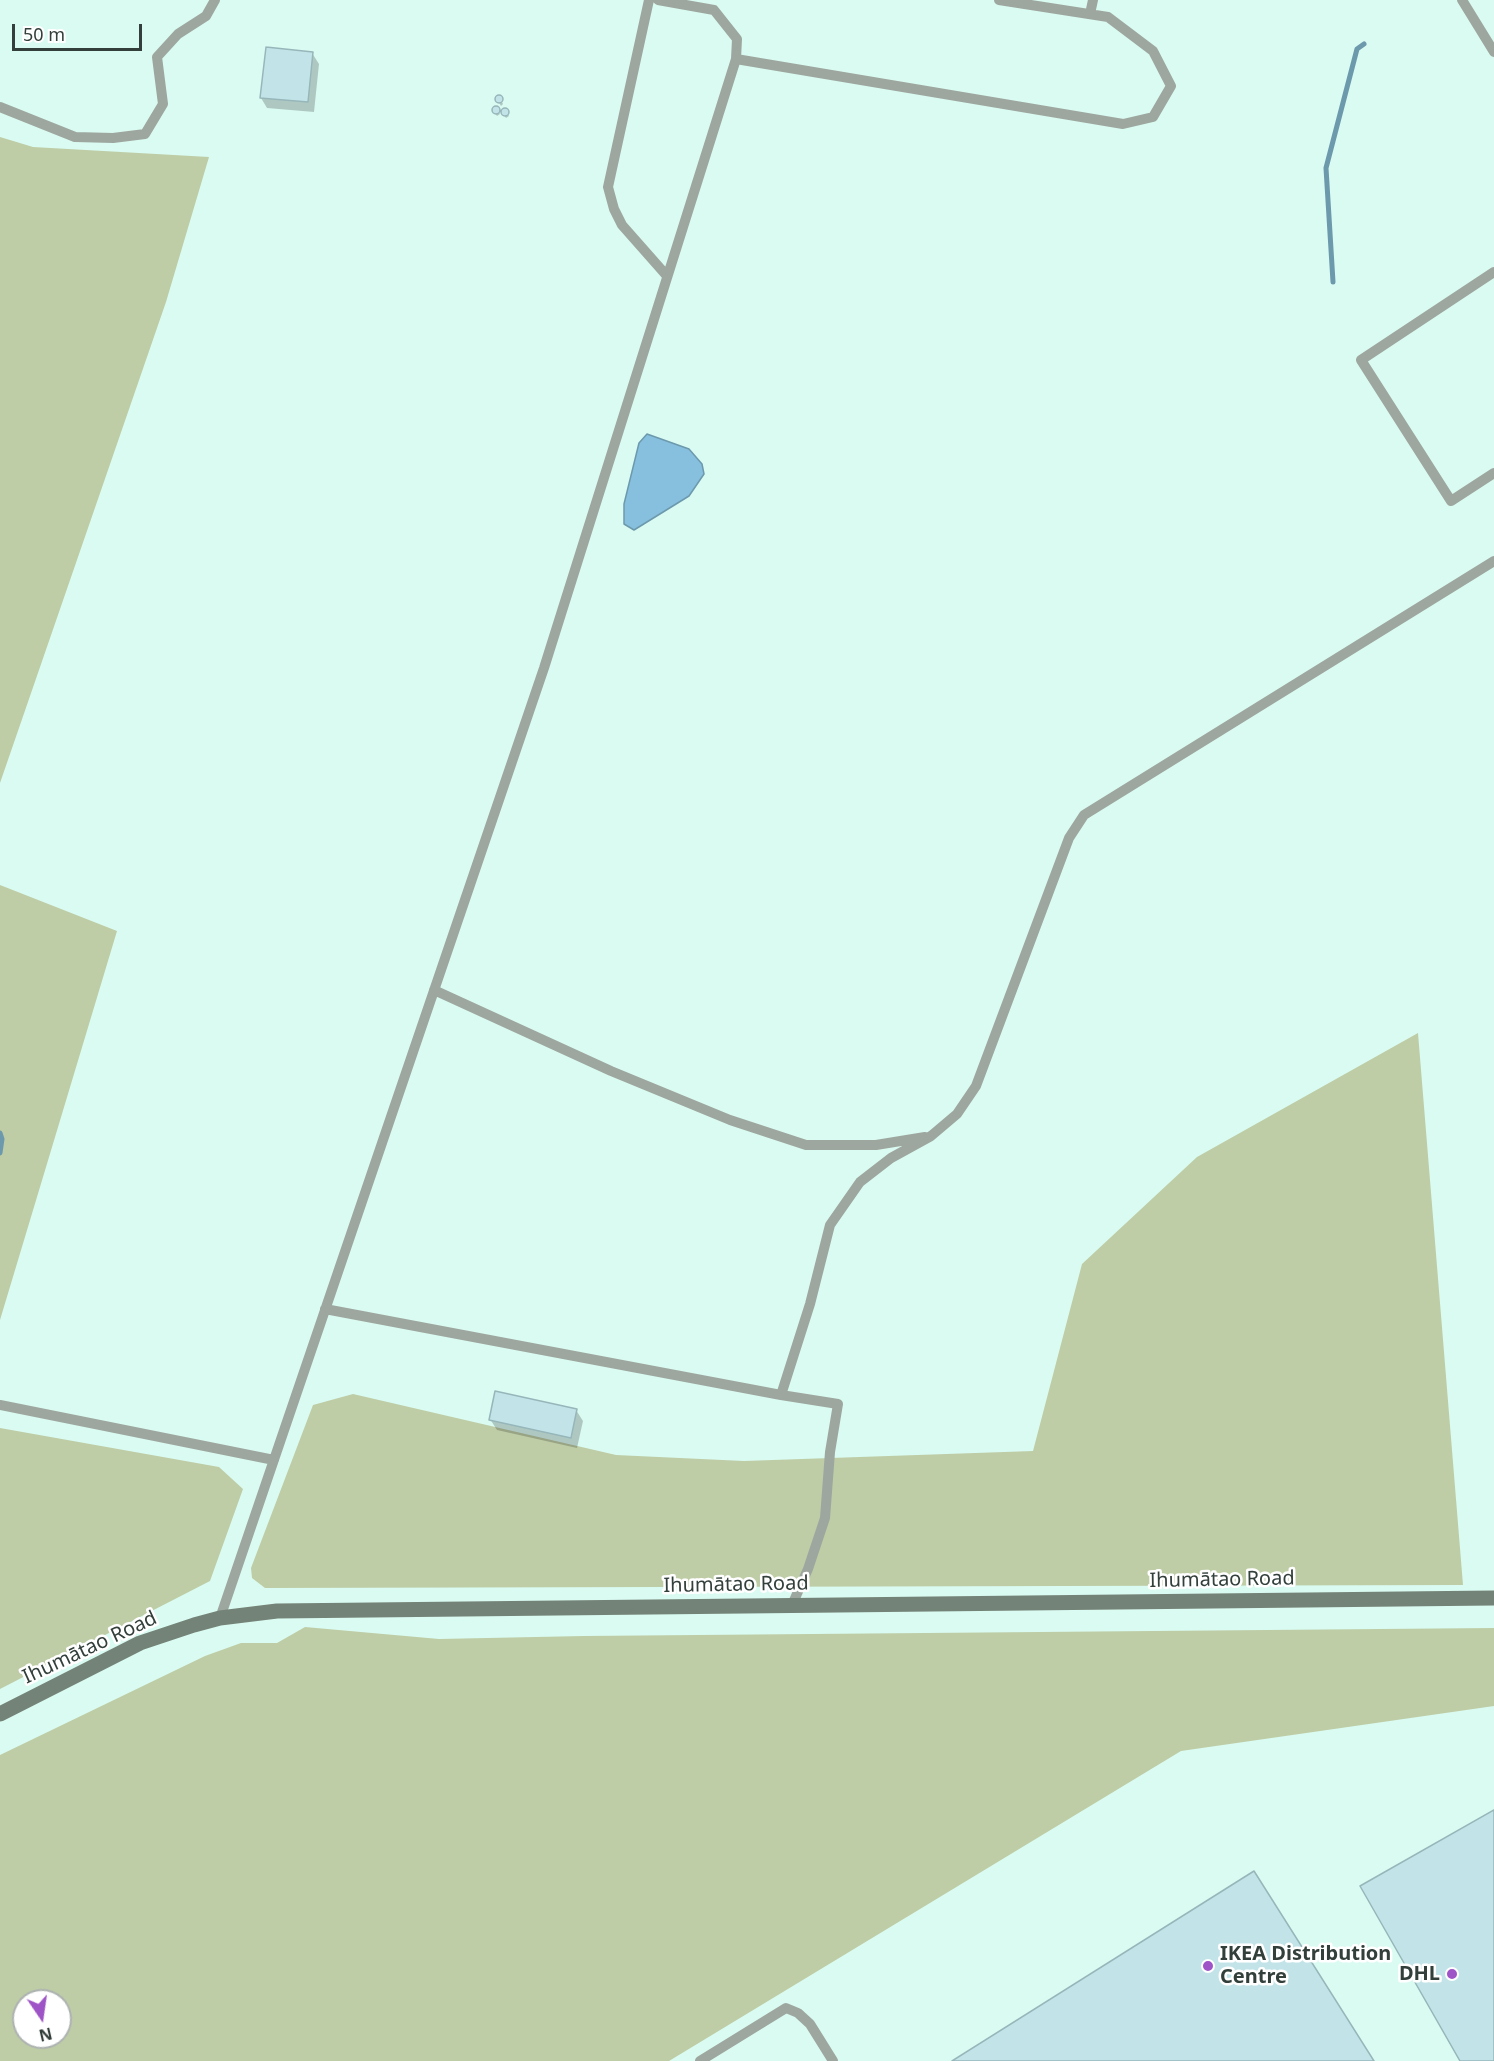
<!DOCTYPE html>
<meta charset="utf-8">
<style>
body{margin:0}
#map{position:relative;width:1494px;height:2061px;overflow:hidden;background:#dafbf2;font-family:"Noto Sans",sans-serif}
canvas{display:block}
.north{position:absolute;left:12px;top:1989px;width:60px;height:60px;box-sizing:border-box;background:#fff;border:2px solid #adb2b1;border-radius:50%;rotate:167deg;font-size:16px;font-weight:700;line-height:24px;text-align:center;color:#323f3b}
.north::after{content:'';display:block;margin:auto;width:21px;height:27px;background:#9e53c6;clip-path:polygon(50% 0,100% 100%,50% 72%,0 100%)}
.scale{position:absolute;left:12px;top:24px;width:130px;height:27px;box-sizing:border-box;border:3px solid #323f3b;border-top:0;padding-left:8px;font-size:18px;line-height:21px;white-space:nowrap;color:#323f3b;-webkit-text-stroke:4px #fff;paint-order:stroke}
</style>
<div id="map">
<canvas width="1494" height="2061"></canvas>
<div class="north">N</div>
<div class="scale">50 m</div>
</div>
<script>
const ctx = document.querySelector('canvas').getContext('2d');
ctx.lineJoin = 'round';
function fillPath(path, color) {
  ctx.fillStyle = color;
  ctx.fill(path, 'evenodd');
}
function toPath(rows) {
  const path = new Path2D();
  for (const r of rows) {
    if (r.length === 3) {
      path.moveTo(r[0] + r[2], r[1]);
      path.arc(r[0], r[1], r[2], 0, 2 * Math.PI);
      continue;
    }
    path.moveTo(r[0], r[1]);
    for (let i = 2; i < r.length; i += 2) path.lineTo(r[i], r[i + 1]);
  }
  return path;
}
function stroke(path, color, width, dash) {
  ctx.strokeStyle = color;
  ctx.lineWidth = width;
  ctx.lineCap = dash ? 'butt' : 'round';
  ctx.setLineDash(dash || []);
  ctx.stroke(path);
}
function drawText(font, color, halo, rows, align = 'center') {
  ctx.font = font + ' "Noto Sans",sans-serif';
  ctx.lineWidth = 5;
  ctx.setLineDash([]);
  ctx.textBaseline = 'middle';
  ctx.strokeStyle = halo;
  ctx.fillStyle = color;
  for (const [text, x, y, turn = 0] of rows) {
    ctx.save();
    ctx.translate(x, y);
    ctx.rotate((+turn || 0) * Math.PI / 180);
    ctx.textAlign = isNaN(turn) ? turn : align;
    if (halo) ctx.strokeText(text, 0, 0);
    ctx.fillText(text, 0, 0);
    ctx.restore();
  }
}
fillPath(toPath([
 [0,137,33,147,209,157,166,302,0,783],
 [0,885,117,931,0,1320],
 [1418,1033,1463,1585,265,1588,252,1578,251,1568,313,1405,353,1394,616,1455,744,1461,1033,1451,1082,1264,1197,1157],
 [0,1428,219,1467,243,1489,210,1581,0,1689],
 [305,1627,439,1639,584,1636,1494,1628,1494,1706,1181,1751,669,2061,0,2061,0,1755,205,1656,241,1643,277,1643],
 [24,2001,60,2001,60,2037,24,2037]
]), '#becda6');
const water = toPath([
 [647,434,689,449,702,464,704,474,689,496,634,530,624,524,624,504,639,443,647,434]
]);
fillPath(water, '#86c0de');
stroke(water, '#6d99ad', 1.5);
fillPath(toPath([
 [312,53,319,64,314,112,267,108,261,98],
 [500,98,503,104,501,106,497,99],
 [496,108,500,114,497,116,493,110],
 [505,110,509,116,506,118,502,112],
 [576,1410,583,1421,577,1448,497,1430,490,1419]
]), '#0003');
stroke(toPath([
 [1333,282,1326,168,1357,49,1364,44],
 [0,1133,2,1139,0,1153]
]), '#6d99ad', 5);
const building = toPath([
 [266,47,313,52,308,102,260,98,266,47],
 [499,99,4],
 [496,110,4],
 [505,112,4],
 [495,1391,577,1409,571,1438,489,1420,495,1391],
 [1494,1810,1494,2061,1460,2061,1360,1886,1494,1810],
 [1254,1871,1374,2061,952,2061,1254,1871]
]);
fillPath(building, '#c2e4e8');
stroke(building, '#96b6ba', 1.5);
stroke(toPath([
 [649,0,608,187,614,209,622,225,667,276],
 [1462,0,1494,52],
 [1090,14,1093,0],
 [736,59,1123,124,1153,117,1171,86,1153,51,1108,17,999,0],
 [0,107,75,137,113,138,145,134,163,104,157,57,178,34,206,16,215,0],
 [1494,272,1361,360,1451,501,1494,473],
 [434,990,611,1071,730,1120,806,1145,876,1145,925,1137],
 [325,1309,781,1395,838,1404,830,1452,825,1518,808,1569,792,1605],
 [781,1395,810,1304,830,1225,860,1182,891,1158,931,1136,957,1114,976,1086,1069,838,1084,815,1494,561],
 [0,1405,274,1460],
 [220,1618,544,668,736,59,737,39,714,10,658,0],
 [700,2061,786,2008,798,2013,810,2024,833,2061]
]), '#9da79f', 10);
stroke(toPath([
 [0,1714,140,1643,194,1625,220,1618,277,1611,1494,1598]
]), '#748377', 15);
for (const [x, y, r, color] of [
 [1208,1966,6,"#9e53c6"],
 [1452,1974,6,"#9e53c6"]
]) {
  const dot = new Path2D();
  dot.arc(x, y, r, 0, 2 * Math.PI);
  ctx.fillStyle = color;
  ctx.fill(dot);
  stroke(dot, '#fff', 2);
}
drawText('20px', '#323f3b', '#fff', [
 ["Ihumātao Road",1222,1580,-1],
 ["Ihumātao Road",736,1585,-1],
 ["Ihumātao Road",90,1648,-25]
]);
drawText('bold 20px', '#323f3b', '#fff', [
 ["IKEA Distribution",1220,1954],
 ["Centre",1220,1977],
 ["DHL",1440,1974,"right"]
], 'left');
</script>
